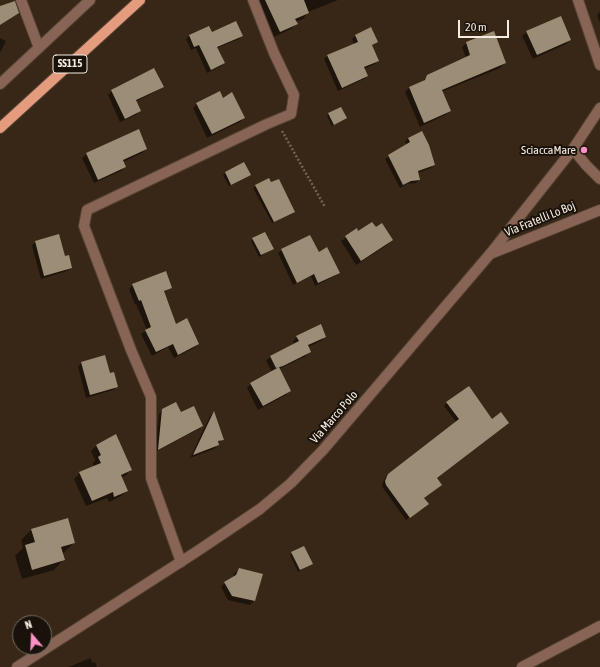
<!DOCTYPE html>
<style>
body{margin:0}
#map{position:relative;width:600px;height:667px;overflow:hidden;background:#382717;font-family:"Asap Condensed",sans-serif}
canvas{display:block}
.north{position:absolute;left:12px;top:615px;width:40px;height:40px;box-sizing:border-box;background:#19120b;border:1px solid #726961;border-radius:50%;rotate:341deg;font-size:11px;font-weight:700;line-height:16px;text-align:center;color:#f7ece2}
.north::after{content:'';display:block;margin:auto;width:14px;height:18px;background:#fc8fc3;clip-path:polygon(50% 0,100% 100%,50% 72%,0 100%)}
.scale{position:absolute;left:458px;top:20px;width:51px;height:18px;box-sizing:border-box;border:2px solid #f7ece2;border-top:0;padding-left:5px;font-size:12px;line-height:14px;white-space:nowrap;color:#f7ece2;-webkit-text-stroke:3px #19120b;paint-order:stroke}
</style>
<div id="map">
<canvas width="600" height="667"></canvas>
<div class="north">N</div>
<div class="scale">20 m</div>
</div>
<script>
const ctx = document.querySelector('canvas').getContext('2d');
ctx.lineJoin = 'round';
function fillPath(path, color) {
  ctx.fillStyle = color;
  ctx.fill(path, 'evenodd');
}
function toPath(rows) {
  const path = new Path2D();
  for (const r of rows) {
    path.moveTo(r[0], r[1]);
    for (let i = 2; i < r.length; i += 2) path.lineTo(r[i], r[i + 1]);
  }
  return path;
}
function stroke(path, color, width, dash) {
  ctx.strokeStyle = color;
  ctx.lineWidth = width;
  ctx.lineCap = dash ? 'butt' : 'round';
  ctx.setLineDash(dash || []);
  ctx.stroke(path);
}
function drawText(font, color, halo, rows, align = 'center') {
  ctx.font = font + ' "Asap Condensed",sans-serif';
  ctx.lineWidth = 4;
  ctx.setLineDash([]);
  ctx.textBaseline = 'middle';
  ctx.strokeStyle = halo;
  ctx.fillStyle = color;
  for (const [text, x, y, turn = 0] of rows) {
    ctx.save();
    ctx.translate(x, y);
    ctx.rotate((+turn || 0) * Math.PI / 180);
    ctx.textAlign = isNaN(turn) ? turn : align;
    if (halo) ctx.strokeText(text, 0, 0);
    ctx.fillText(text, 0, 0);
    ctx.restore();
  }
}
fillPath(toPath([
 [257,0,338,0,308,12,303,19,295,22,296,24,291,29,274,37],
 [600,12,600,23,597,15],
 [209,27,211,33,242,35,239,39,217,48,224,63,221,66,207,73,196,48,191,50,186,39,189,36],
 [371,29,376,42,372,46,378,61,375,64,364,69,367,76,364,79,338,91,324,59,327,56,354,44,352,39,355,36],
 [527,32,570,40,566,44,533,59,522,36],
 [0,38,6,41,0,53],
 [467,43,505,63,500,68,441,92,450,111,445,115,420,127,405,92,409,88,422,83,427,76,466,58,462,47],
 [162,86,158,90,135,102,140,111,136,115,120,122,108,95,112,91],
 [197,104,244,118,240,122,207,138,193,108],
 [329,114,346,118,332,126,327,116],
 [421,132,434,165,431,168,418,173,419,180,416,183,407,184,400,188,385,159,407,145,405,142,408,138],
 [146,149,142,153,123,162,125,167,121,171,94,183,82,158,87,154],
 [244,164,247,177,229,186,223,175],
 [269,179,294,212,272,223,253,188],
 [376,229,391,240,387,245,356,265,341,241,357,230,358,232],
 [58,236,64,257,71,268,67,271,41,279,32,246,35,242],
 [253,239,273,249,259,257,251,241],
 [282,250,318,254,338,273,335,276,315,286,311,276,293,285,278,253],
 [133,285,171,287,163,293,175,325,198,344,194,348,174,358,168,347,152,356,141,334,147,330,136,304,135,305,129,289],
 [297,337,325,337,321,341,308,347,310,351,306,356,279,369,290,391,286,395,258,410,247,388,251,384,272,372,266,361,270,357,295,345,293,341],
 [81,363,110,375,117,386,113,390,86,398,78,367],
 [447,403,504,426,436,479,441,485,424,498,425,507,406,520,383,488,382,485,385,478,389,475,457,423,444,406],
 [163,410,180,414,202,426,199,429,155,452,159,414],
 [213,413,222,439,218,443,218,445,214,449,190,458,210,416],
 [97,445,131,470,125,476,121,477,127,491,121,496,109,502,107,498,86,506,74,479,80,473,94,467,93,463,95,460,91,451],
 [31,530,74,543,62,554,64,559,54,570,22,579,15,556,23,548,21,540],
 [292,553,310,565,298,572,290,555],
 [239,569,254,601,250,605,228,600,221,587,225,583,233,578,234,574],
 [91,658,92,663,95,662,97,667,68,667]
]), '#0007');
fillPath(toPath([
 [265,0,304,0,309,13,295,19,298,24,280,32],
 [15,1,19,13,0,25,0,6],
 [561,16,571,40,537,55,526,31],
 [236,21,243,36,217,47,225,63,211,70,199,45,194,47,189,35,209,26,212,32],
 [371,27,378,42,372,45,379,61,364,67,368,76,342,88,327,55,358,42,355,35],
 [494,31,506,63,442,90,451,111,424,123,409,87,425,80,427,75,470,55,466,42],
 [154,68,164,87,136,100,141,111,125,119,111,90],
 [220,91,223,98,232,92,245,118,212,134,196,103],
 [341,107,347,118,334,125,328,113],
 [139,129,147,149,123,160,126,167,98,180,86,153],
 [422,131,429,145,435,165,418,171,420,180,411,181,403,185,388,155,410,142,408,138],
 [244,162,251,175,231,185,225,172],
 [269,178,271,182,279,179,295,212,274,222,255,185],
 [372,222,376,227,382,223,393,240,361,261,345,236,357,228,358,231],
 [265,232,274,249,261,255,252,238],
 [59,234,65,256,69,255,72,268,44,276,35,241],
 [310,235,319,252,327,247,340,273,318,283,314,274,297,283,281,249],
 [166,271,172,288,164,291,176,324,187,318,199,344,178,355,173,344,156,352,145,330,151,327,141,300,139,301,132,284],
 [321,324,326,337,308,345,311,352,283,366,276,368,270,356,299,341,296,336],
 [105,355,110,373,114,372,118,387,90,395,81,362],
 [279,367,291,391,263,406,250,383],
 [469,386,492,419,501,412,509,423,437,478,442,485,424,498,429,504,410,518,386,485,385,481,388,474,459,419,446,402],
 [176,402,181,412,194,406,203,426,158,450,162,409],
 [214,411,224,440,218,441,219,445,193,455],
 [116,434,132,470,121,475,128,491,114,497,113,492,92,501,79,472,101,463,98,457,101,455,96,445],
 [68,518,75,543,61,547,65,560,32,570,25,545,35,542,31,529],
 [304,546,313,564,300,570,291,552],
 [239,568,263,574,255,601,232,596,224,582,236,575]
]), '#9c8d77');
const minor = toPath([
 [21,0,39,48],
 [578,0,600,65],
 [0,84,90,0],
 [573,149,586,165,600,179],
 [490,254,600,210],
 [181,562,151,478,151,397,131,350,84,226,87,210,267,124,291,114,294,95,274,53,253,0],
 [522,667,600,626]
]);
const tertiary = toPath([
 [17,667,196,552,260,509,291,483,323,450,490,254,573,149,600,108]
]);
const primary = toPath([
 [0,128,140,0]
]);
stroke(minor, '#534333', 12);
stroke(tertiary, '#534333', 12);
stroke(primary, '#534333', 12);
stroke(toPath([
 [282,131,325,207]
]), '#726355', 2.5, [2, 2]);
stroke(minor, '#886455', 10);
stroke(tertiary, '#886455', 10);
stroke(primary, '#e59b7d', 10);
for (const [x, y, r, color] of [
 [584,150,4,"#fc8fc3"]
]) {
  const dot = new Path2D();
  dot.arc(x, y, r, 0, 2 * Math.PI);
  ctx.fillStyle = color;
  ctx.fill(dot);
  stroke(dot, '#19120b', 1.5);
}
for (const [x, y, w] of [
 [70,64,34]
]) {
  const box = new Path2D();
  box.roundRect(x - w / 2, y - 9, w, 18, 3);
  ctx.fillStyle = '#19120b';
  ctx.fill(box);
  stroke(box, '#f7ece2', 1);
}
drawText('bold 11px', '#f7ece2', null, [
 ["SS115",70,64]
]);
drawText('12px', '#f7ece2', '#19120b', [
 ["SciaccaMare",576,150]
], 'right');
drawText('12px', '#f7ece2', '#19120b', [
 ["Via Fratelli Lo Boj",540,219,-22],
 ["Via Marco Polo",334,417,-49]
]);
</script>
